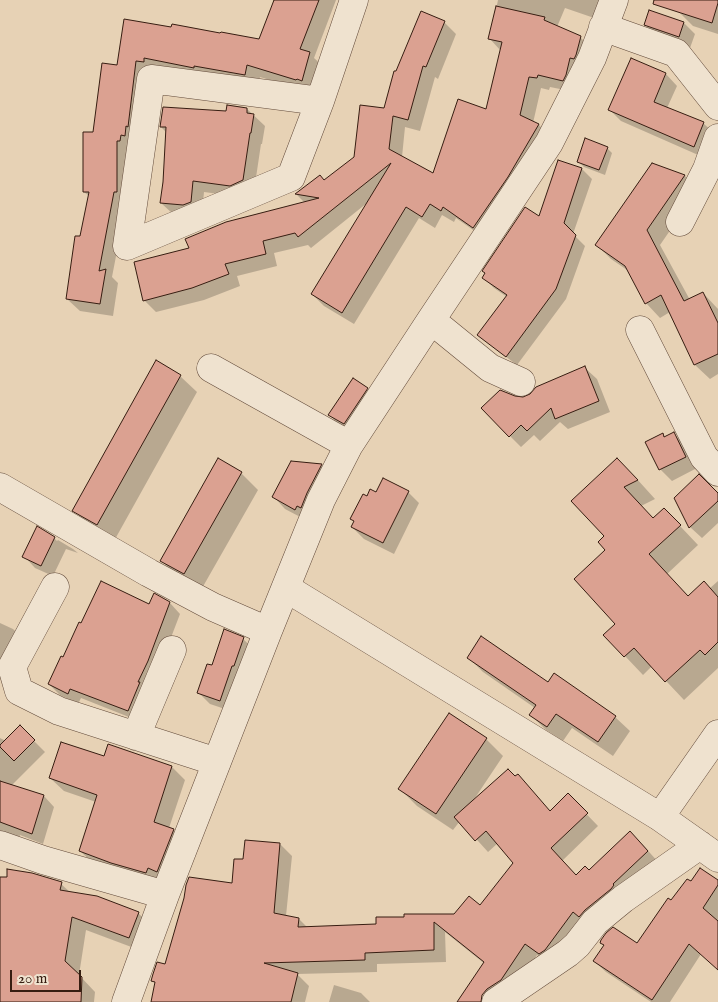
<!DOCTYPE html>
<style>
body{margin:0}
#map{position:relative;width:718px;height:1002px;overflow:hidden;background:#e7d2b5;font-family:"IM FELL English",serif}
canvas{display:block}
.scale{position:absolute;left:10px;top:970px;width:71px;height:22px;box-sizing:border-box;border:2px solid #361d11;border-top:0;padding-left:6px;font-size:15px;line-height:18px;white-space:nowrap;color:#361d11;-webkit-text-stroke:4px #efe2cf;paint-order:stroke}
</style>
<div id="map">
<canvas width="718" height="1002"></canvas>
<div class="scale">20 m</div>
</div>
<script>
const ctx = document.querySelector('canvas').getContext('2d');
ctx.lineJoin = 'round';
function fillPath(path, color) {
  ctx.fillStyle = color;
  ctx.fill(path, 'evenodd');
}
function toPath(rows) {
  const path = new Path2D();
  for (const r of rows) {
    path.moveTo(r[0], r[1]);
    for (let i = 2; i < r.length; i += 2) path.lineTo(r[i], r[i + 1]);
  }
  return path;
}
function stroke(path, color, width, dash) {
  ctx.strokeStyle = color;
  ctx.lineWidth = width;
  ctx.lineCap = dash ? 'butt' : 'round';
  ctx.setLineDash(dash || []);
  ctx.stroke(path);
}
fillPath(toPath([
 [275,0,336,0,314,58,323,66,309,92,260,77,257,88,157,70,126,204,112,277,118,283,113,316,80,311,67,299,89,196,84,192,94,133,118,66,125,21,260,41],
 [498,0,605,0,600,20,565,8,557,27,580,37,592,49,575,92,550,87,549,90,541,88,533,123,539,125,551,137,486,239,456,218,454,222,442,215,435,228,419,218,354,324,324,306,312,294,367,203,311,248,308,245,274,253,277,266,237,276,240,286,204,300,156,312,144,300,190,249,305,203,297,195,320,176,325,181,355,158,385,109,444,22,456,34,438,79,435,77,420,131,405,127,402,157,433,175,487,111,501,51,490,39],
 [681,0,718,0,718,34,693,26,678,11],
 [684,23,695,34,690,48,657,36,645,25],
 [631,60,666,74,677,86,667,108,703,123,715,134,705,158,621,121,610,110],
 [247,109,265,126,262,144,261,144,254,191,242,197,204,192,202,213,173,214,161,203,167,133,161,127],
 [607,148,612,153,605,175,584,167,578,161],
 [559,162,582,169,592,179,573,234,585,246,566,299,517,365,489,344,479,335,507,297,494,288,484,278,539,218],
 [653,164,685,176,698,190,660,245,690,300,703,293,718,309,718,374,710,379,695,365,670,312,660,318,646,303,630,272,611,259,597,245],
 [585,368,597,379,610,412,568,429,560,422,540,441,534,435,521,447,510,436,523,399],
 [180,376,197,392,114,541,91,527,74,511],
 [367,389,372,394,350,429,335,421,330,415],
 [674,434,685,445,697,468,672,481,660,469,663,435,665,438],
 [321,465,333,476,306,520,285,509,274,497],
 [241,473,258,490,201,590,178,578,162,561],
 [636,478,655,499,641,506,654,519,664,509,698,545,667,574,689,597,709,589,718,581,718,668,684,700,652,666,643,675,625,656,617,625,606,536,573,501],
 [408,492,419,503,394,554,364,539,352,527,367,498,377,494],
 [718,496,718,523,702,538,690,527,675,498],
 [54,538,57,541,58,540,73,549,78,553,66,549,53,576,35,568,24,556],
 [170,603,180,614,139,721,81,698,78,704,60,695,49,684,63,659,150,606],
 [0,623,13,629,25,640,12,666,0,660],
 [243,639,255,650,231,711,210,704,199,693,212,667],
 [468,657,548,683,615,717,630,731,613,756,572,728,563,741,546,730,531,715,535,708,483,672],
 [20,727,45,752,11,786,44,796,54,807,43,844,20,835,18,841,0,836,0,738,6,741],
 [486,739,503,756,473,801,550,812,568,795,598,826,562,861,577,877,589,872,642,844,659,863,552,965,537,955,513,991,499,1002,485,993,473,981,485,964,445,932,446,962,377,964,377,972,297,974,309,986,305,1002,152,1002,156,983,153,980,233,884,245,861,280,844,292,856,286,916,299,919,308,928,378,926,455,915,480,907,515,863,498,843,488,852,460,821,453,830,417,806,400,789],
 [105,758,172,767,185,780,169,828,173,830,187,843,171,884,94,864,80,851,96,802,64,791,50,778],
 [0,878,61,884,71,893,138,913,152,926,142,951,86,930,79,975,95,992,94,1002,0,1002],
 [718,882,718,969,701,954,670,1002,651,1002,606,972,594,961,605,946,601,942,638,945,672,902],
 [334,985,361,993,370,1002,329,1002]
]), '#0003');
const building = toPath([
 [274,0,319,0,300,49,310,52,302,81,297,79,296,80,247,65,245,75,194,66,194,68,144,58,144,62,136,61,128,127,126,126,125,136,121,135,120,141,117,141,117,192,114,192,99,271,106,269,100,304,66,299,75,236,80,236,89,192,83,192,83,132,93,132,102,63,117,65,124,19,171,27,172,24,220,33,221,32,259,39,274,0],
 [654,0,718,0,718,3,712,23,653,4,654,0],
 [496,6,545,17,544,20,581,36,576,55,574,59,570,58,566,75,563,81,538,75,537,78,529,77,520,115,539,124,508,177,473,228,443,207,441,211,430,204,422,217,406,207,342,313,311,294,391,163,298,237,295,233,263,241,266,254,225,264,229,274,192,288,143,301,134,262,189,248,185,239,226,222,319,198,295,194,320,175,324,180,354,157,360,105,384,108,394,71,396,71,421,11,445,21,426,67,423,66,408,120,393,116,389,149,433,173,458,99,486,109,502,42,488,39,496,6],
 [649,10,684,22,679,37,644,25,649,10],
 [631,58,666,73,654,102,704,122,694,147,608,110,631,58],
 [227,105,247,108,247,113,254,114,251,133,250,133,243,180,230,186,193,181,191,202,183,205,160,203,163,182,166,127,160,127,163,107,226,111,227,105],
 [585,138,608,147,599,170,577,162,585,138],
 [558,160,582,168,564,223,576,235,556,289,506,357,477,335,507,295,482,278,485,273,482,271,525,207,539,216,558,160],
 [652,163,685,175,647,230,684,301,703,292,718,323,718,354,694,365,661,295,645,304,625,266,595,245,652,163],
 [156,360,181,375,97,525,72,511,156,360],
 [585,366,599,401,555,419,551,408,527,431,521,425,509,437,481,408,500,390,515,396,523,397,530,394,536,387,585,366],
 [353,378,368,388,344,424,328,415,353,378],
 [674,432,686,457,659,470,645,442,663,433,664,437,674,432],
 [218,458,242,472,184,574,160,561,218,458],
 [617,458,638,480,624,487,653,518,664,508,681,525,649,554,688,596,704,581,718,597,718,642,705,655,700,650,665,682,634,648,624,657,603,635,615,624,574,579,605,550,598,542,604,536,571,501,617,458],
 [291,461,322,464,307,493,301,508,297,506,295,510,272,497,291,461],
 [699,474,718,493,718,501,689,528,674,498,699,474],
 [383,478,409,491,383,543,351,527,354,521,350,519,363,494,367,496,370,489,376,492,383,478],
 [37,526,55,537,41,566,22,557,37,526],
 [101,581,149,604,154,593,170,602,148,661,138,682,140,682,128,711,70,689,68,694,48,684,61,656,63,657,79,622,81,623,101,581],
 [224,629,244,637,234,666,232,666,220,701,197,693,207,664,212,665,224,629],
 [481,636,548,682,554,673,616,716,598,742,556,714,547,727,529,715,536,705,467,658,481,636],
 [449,713,487,738,436,814,398,789,449,713],
 [20,725,35,740,14,761,0,747,0,745,20,725],
 [61,742,104,756,108,744,172,766,154,822,174,829,157,872,148,868,146,873,111,863,79,851,97,795,49,778,61,742],
 [508,769,515,776,518,774,550,811,568,793,588,813,551,848,576,875,585,866,589,870,630,831,648,851,613,884,614,885,611,889,585,910,579,917,573,912,545,950,539,954,525,944,501,980,487,989,482,995,481,1002,457,1002,484,962,434,922,434,950,365,953,365,960,264,963,298,973,291,1002,151,1002,155,982,151,981,153,974,157,962,165,964,184,898,186,885,189,877,232,883,234,859,243,859,245,840,280,843,274,913,299,918,298,927,376,924,376,917,404,917,404,914,454,914,469,896,480,905,513,863,486,831,475,841,454,817,508,769],
 [0,781,44,795,32,834,0,822,0,781],
 [700,868,718,880,718,885,703,908,718,921,718,970,689,944,652,1000,593,961,604,945,600,943,601,940,606,933,613,927,637,943,668,898,671,900,687,879,691,881,700,868],
 [7,869,32,873,62,882,60,890,97,896,139,912,129,938,72,917,65,961,82,977,81,1002,0,1002,0,877,7,877,7,869]
]);
fillPath(building, '#dba191');
stroke(building, '#361d11', 1);
const minor = toPath([
 [603,27,676,53,718,106],
 [320,101,151,79,127,246,291,177,320,101,354,0],
 [680,222,707,169,718,138],
 [431,320,490,368,521,382],
 [640,330,704,457,718,472],
 [211,368,349,445],
 [0,487,149,573,213,607,268,631],
 [55,587,12,667,19,691,59,711,217,762],
 [286,588,660,817,718,858],
 [136,736,172,650],
 [660,817,718,734],
 [0,845,43,860,165,895],
 [126,1002,165,895,268,631,321,500,349,445,431,320,549,143,592,58,614,0],
 [496,1002,568,953,577,945,595,922,623,899,700,845]
]);
stroke(minor, '#624a3a', 29);
stroke(minor, '#efe2cf', 28);
</script>
